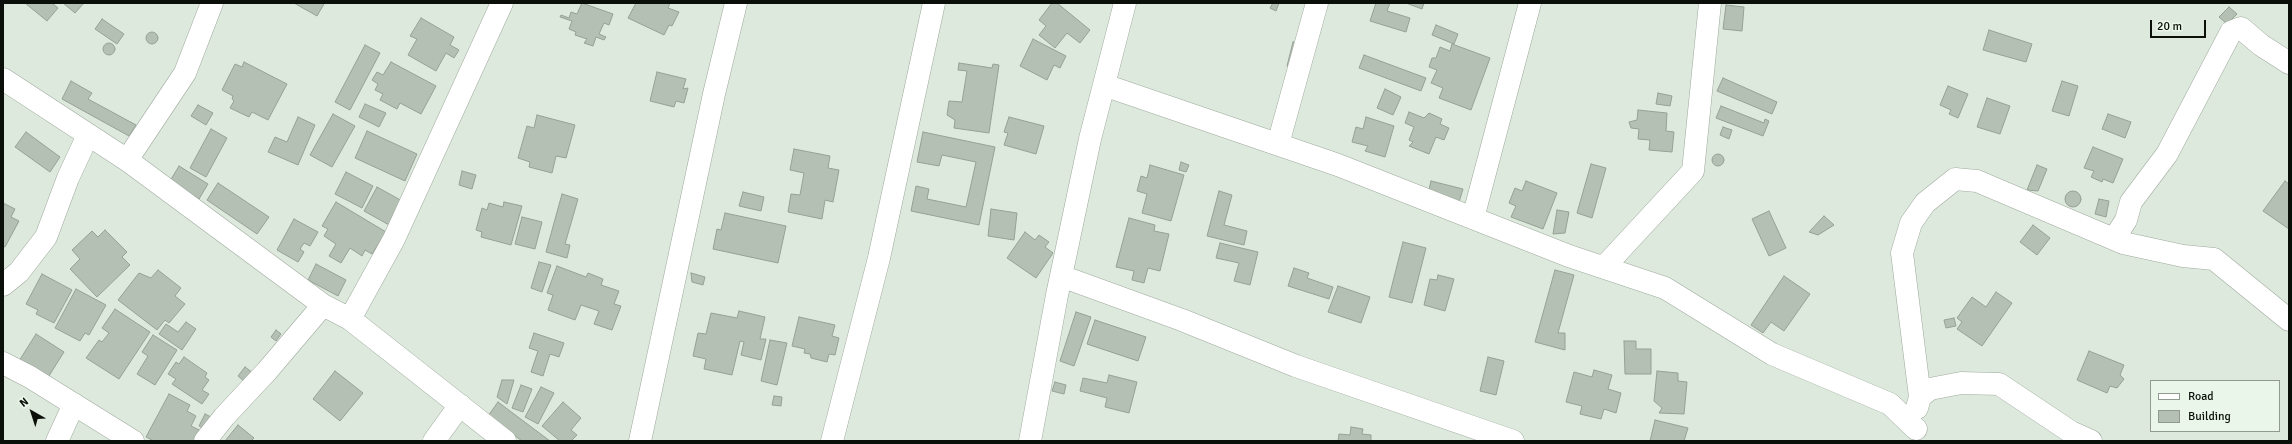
<!DOCTYPE html>
<style>
body{margin:0}
#map{position:relative;width:2292px;height:444px;overflow:hidden;background:#dde9dc;font-family:Signika,sans-serif}
canvas{display:block}
.frame{position:absolute;inset:0;border:4px solid #0a0f0a;pointer-events:none}
.legend{position:absolute;left:2150px;top:380px;width:130px;height:52px;box-sizing:border-box;background:#eaf6e9;border:1px solid #909a90;margin:0;padding:5px 7px;list-style:none;font-size:12px;color:#0a0f0a}
.legend li{display:flex;align-items:center;gap:8px;height:20px}
.legend b{width:20px;border:1px solid #909a90}
.north{position:absolute;left:12px;top:392px;width:40px;height:40px;-webkit-text-stroke:3px #eaf6e9;paint-order:stroke;rotate:321deg;font-size:11px;font-weight:700;line-height:16px;text-align:center;color:#0a0f0a}
.north::after{content:'';display:block;margin:auto;width:14px;height:18px;background:#0a0f0a;clip-path:polygon(50% 0,100% 100%,50% 72%,0 100%)}
.scale{position:absolute;left:2150px;top:20px;width:56px;height:18px;box-sizing:border-box;border:2px solid #0a0f0a;border-top:0;padding-left:5px;font-size:12px;line-height:14px;white-space:nowrap;color:#0a0f0a;-webkit-text-stroke:3px #eaf6e9;paint-order:stroke}
</style>
<div id="map">
<canvas width="2292" height="444"></canvas>
<div class="frame"></div>
<ul class="legend">
<li><b style="height:5px;background:#fff"></b>Road</li>
<li><b style="height:11px;background:#b4c0b3"></b>Building</li>
</ul>
<div class="north">N</div>
<div class="scale">20 m</div>
</div>
<script>
const ctx = document.querySelector('canvas').getContext('2d');
ctx.lineJoin = 'round';
function fillPath(path, color) {
  ctx.fillStyle = color;
  ctx.fill(path, 'evenodd');
}
function toPath(rows) {
  const path = new Path2D();
  for (const r of rows) {
    if (r.length === 3) {
      path.moveTo(r[0] + r[2], r[1]);
      path.arc(r[0], r[1], r[2], 0, 2 * Math.PI);
      continue;
    }
    path.moveTo(r[0], r[1]);
    for (let i = 2; i < r.length; i += 2) path.lineTo(r[i], r[i + 1]);
  }
  return path;
}
function stroke(path, color, width, dash) {
  ctx.strokeStyle = color;
  ctx.lineWidth = width;
  ctx.lineCap = dash ? 'butt' : 'round';
  ctx.setLineDash(dash || []);
  ctx.stroke(path);
}
const building = toPath([
 [25,3,52,3,58,8,47,21,25,3],
 [63,3,84,3,75,13,63,3],
 [294,3,322,3,324,4,317,16,294,3],
 [582,3,613,14,609,25,604,23,599,34,606,37,604,40,596,37,593,46,584,43,587,39,575,35,576,32,569,29,572,21,560,17,561,15,569,18,571,12,577,14,582,3],
 [636,3,670,3,668,8,679,12,672,26,669,25,664,35,628,18,636,3],
 [1052,3,1057,3,1090,30,1080,43,1067,33,1055,48,1039,35,1046,26,1039,20,1052,3],
 [1273,3,1279,3,1276,11,1270,8,1273,3],
 [1376,3,1390,3,1387,11,1410,18,1406,32,1370,21,1376,3],
 [1406,3,1424,3,1422,9,1406,3],
 [1726,5,1744,7,1742,31,1723,29,1726,5],
 [2229,7,2237,14,2227,24,2219,17,2229,7],
 [421,18,454,37,450,45,459,50,454,58,446,53,436,71,408,55,417,39,410,36,421,18],
 [102,19,124,34,117,44,95,29,102,19],
 [1436,25,1458,34,1454,44,1432,35,1436,25],
 [1989,30,2032,44,2026,62,1983,50,1989,30],
 [152,38,6],
 [1033,39,1066,56,1060,68,1054,65,1047,80,1020,66,1033,39],
 [1293,42,1302,44,1297,69,1287,66,1293,42],
 [109,49,6],
 [1452,44,1490,58,1471,110,1439,98,1443,88,1431,83,1437,70,1429,67,1432,58,1436,58,1440,47,1450,51,1452,44],
 [365,45,380,53,350,110,335,102,365,45],
 [1364,55,1426,78,1421,91,1359,68,1364,55],
 [244,62,287,84,268,120,252,112,249,117,230,108,234,101,232,99,233,96,222,90,235,64,242,67,244,62],
 [391,62,436,86,421,114,400,103,397,109,380,100,383,94,375,90,378,84,372,80,377,72,383,75,391,62],
 [959,63,992,68,993,64,999,65,989,133,954,128,955,120,947,115,949,101,962,102,967,71,958,70,959,63],
 [657,72,686,79,683,89,688,88,684,103,676,101,674,107,650,101,657,72],
 [1723,78,1777,102,1772,114,1717,91,1723,78],
 [71,81,92,93,88,99,136,125,129,136,62,99,71,81],
 [2062,81,2078,86,2069,116,2052,111,2062,81],
 [1948,86,1968,94,1958,118,1949,114,1951,110,1940,105,1948,86],
 [1385,89,1401,97,1393,115,1377,108,1385,89],
 [1658,93,1672,96,1670,106,1656,104,1658,93],
 [1987,98,2010,106,2000,134,1977,127,1987,98],
 [365,104,386,113,379,127,359,117,365,104],
 [198,105,213,113,206,125,191,116,198,105],
 [1721,106,1764,123,1765,119,1769,121,1763,136,1716,118,1721,106],
 [1638,110,1667,113,1666,131,1674,132,1672,152,1649,150,1650,140,1638,139,1639,129,1631,128,1629,122,1637,120,1638,110],
 [1409,112,1424,118,1429,113,1442,119,1440,124,1449,128,1444,140,1436,137,1429,154,1409,146,1413,142,1409,140,1414,127,1405,123,1409,112],
 [333,114,355,126,332,167,310,155,333,114],
 [2108,114,2131,122,2125,138,2102,129,2108,114],
 [537,115,575,125,566,158,556,156,552,173,529,167,530,162,518,158,527,126,534,128,537,115],
 [298,117,315,125,298,165,268,152,275,137,287,142,298,117],
 [1009,117,1044,126,1036,154,1004,145,1008,133,1004,132,1009,117],
 [1366,117,1394,126,1385,157,1365,151,1368,146,1352,142,1356,127,1363,129,1366,117],
 [1723,127,1732,130,1729,139,1720,135,1723,127],
 [211,129,227,138,206,177,190,168,211,129],
 [367,131,417,154,405,181,355,158,367,131],
 [26,132,60,157,50,172,15,147,26,132],
 [923,132,995,147,979,225,911,211,916,186,929,189,927,199,966,207,976,162,942,155,939,166,917,162,923,132],
 [2093,147,2123,159,2113,183,2103,179,2102,182,2091,177,2094,171,2084,168,2093,147],
 [794,149,830,156,828,168,839,170,833,202,825,200,822,219,788,212,791,194,800,195,804,173,790,170,794,149],
 [1718,160,6],
 [1181,162,1189,165,1186,172,1179,170,1181,162],
 [1591,164,1606,168,1592,218,1577,213,1591,164],
 [1150,165,1184,175,1171,221,1142,213,1147,194,1137,191,1141,176,1147,178,1150,165],
 [2037,165,2047,169,2038,191,2027,190,2037,165],
 [179,166,208,184,199,199,170,181,179,166],
 [462,171,476,175,472,189,459,185,462,171],
 [346,172,373,186,362,208,335,194,346,172],
 [1431,181,1463,189,1459,202,1428,194,1431,181],
 [1526,181,1557,193,1543,229,1511,217,1516,206,1509,203,1515,188,1522,191,1526,181],
 [2285,181,2289,184,2289,229,2263,211,2285,181],
 [218,183,269,217,257,234,207,200,218,183],
 [377,187,404,202,391,226,364,211,377,187],
 [2073,199,8],
 [1219,191,1232,195,1224,225,1247,231,1244,245,1207,236,1219,191],
 [743,192,764,197,761,211,739,206,743,192],
 [562,194,578,199,565,244,570,245,567,258,546,252,562,194],
 [2099,199,2109,201,2106,217,2095,214,2099,199],
 [336,202,386,232,372,254,365,250,362,256,350,248,341,263,329,256,336,244,324,236,328,229,322,226,336,202],
 [504,202,522,206,511,245,481,237,482,232,476,230,482,208,487,210,489,203,503,207,504,202],
 [3,203,15,209,11,217,19,221,5,247,3,246,3,203],
 [991,209,1017,213,1014,240,988,236,991,209],
 [1557,210,1569,212,1565,233,1553,234,1557,210],
 [1769,211,1786,248,1769,256,1752,219,1769,211],
 [725,213,786,226,778,263,713,249,717,229,721,230,725,213],
 [1824,216,1834,225,1818,235,1809,232,1824,216],
 [522,217,542,222,535,249,515,244,522,217],
 [1129,218,1155,225,1154,231,1169,234,1160,271,1148,268,1144,283,1132,280,1134,271,1116,267,1129,218],
 [294,219,318,232,310,246,304,243,300,249,304,252,298,262,277,250,294,219],
 [2033,225,2050,238,2037,255,2020,242,2033,225],
 [105,230,127,252,122,257,130,265,97,297,70,269,80,259,72,250,92,231,98,237,105,230],
 [1025,232,1035,240,1039,235,1049,242,1045,247,1053,253,1036,278,1007,258,1025,232],
 [1403,242,1426,248,1412,303,1389,297,1403,242],
 [1220,243,1258,252,1250,285,1234,281,1239,263,1216,258,1220,243],
 [539,262,551,265,542,292,531,288,539,262],
 [316,264,346,280,338,296,308,280,316,264],
 [557,266,586,277,588,273,603,279,601,285,619,291,614,304,621,306,612,330,594,324,599,311,581,305,575,320,548,310,553,295,547,293,557,266],
 [1294,268,1309,273,1307,278,1333,287,1329,299,1288,286,1294,268],
 [158,270,181,288,175,296,185,304,169,323,165,320,157,330,118,300,139,273,151,278,158,270],
 [1555,270,1574,275,1558,333,1565,333,1565,350,1535,342,1555,270],
 [691,273,705,277,703,285,692,282,691,273],
 [42,274,72,290,54,323,36,314,38,310,26,304,42,274],
 [1438,275,1454,279,1445,311,1424,305,1430,279,1437,280,1438,275],
 [1784,276,1810,294,1784,331,1771,322,1763,333,1751,325,1784,276],
 [1338,286,1370,297,1361,323,1328,312,1338,286],
 [76,289,106,305,89,335,85,333,80,341,55,328,76,289],
 [1996,292,2012,303,1982,346,1957,329,1962,322,1957,318,1972,297,1986,307,1996,292],
 [115,309,150,332,119,379,86,358,99,340,102,342,109,333,102,328,115,309],
 [739,311,765,317,760,339,766,339,761,360,741,355,744,342,740,341,732,375,704,369,706,359,693,356,698,333,706,334,711,313,737,318,739,311],
 [1076,312,1091,317,1074,366,1060,361,1076,312],
 [799,317,835,325,832,336,839,338,835,355,829,354,827,362,811,358,810,354,804,353,805,349,792,346,799,317],
 [1954,318,1956,326,1946,328,1944,320,1954,318],
 [1095,320,1146,337,1138,361,1087,344,1095,320],
 [186,322,196,329,182,350,159,334,166,324,178,332,186,322],
 [276,330,281,334,276,341,271,337,276,330],
 [534,333,564,343,559,357,550,354,543,376,531,372,538,351,529,348,534,333],
 [36,334,64,352,47,379,19,361,36,334],
 [153,335,177,350,155,385,137,374,148,356,142,352,153,335],
 [770,340,787,343,777,385,761,381,770,340],
 [1624,341,1636,341,1636,349,1651,349,1651,374,1625,374,1624,341],
 [2089,351,2124,365,2120,375,2124,379,2117,388,2110,386,2107,393,2077,380,2089,351],
 [184,357,207,373,205,377,209,380,202,390,209,394,202,404,172,384,176,379,168,374,176,362,179,364,184,357],
 [1488,357,1504,361,1496,395,1480,391,1488,357],
 [245,367,253,373,245,382,238,376,245,367],
 [1594,370,1612,375,1608,389,1621,393,1616,413,1604,409,1601,419,1580,414,1582,406,1566,402,1574,372,1592,377,1594,370],
 [335,371,363,393,340,421,313,399,335,371],
 [1657,371,1678,373,1678,381,1687,382,1684,414,1659,413,1662,408,1654,401,1657,371],
 [1109,375,1137,382,1129,413,1105,407,1107,398,1080,391,1083,378,1107,383,1109,375],
 [502,380,514,380,507,404,497,397,502,380],
 [1055,382,1066,385,1064,394,1052,391,1055,382],
 [521,385,532,389,523,412,512,408,521,385],
 [541,387,554,393,538,424,525,417,541,387],
 [169,394,190,405,187,411,196,416,191,426,201,431,195,441,154,441,146,437,169,394],
 [774,396,782,397,781,406,772,405,774,396],
 [498,402,550,441,522,441,488,416,498,402],
 [563,402,581,418,571,430,577,435,571,441,560,441,542,426,563,402],
 [205,414,213,418,207,430,199,426,205,414],
 [1655,420,1688,428,1684,441,1650,441,1655,420],
 [238,425,254,438,251,441,225,441,238,425],
 [1351,427,1363,429,1362,434,1371,435,1371,441,1338,441,1339,434,1350,435,1351,427]
]);
fillPath(building, '#b4c0b3');
stroke(building, '#96a195', 1);
const minor = toPath([
 [3,79,127,160,323,305,350,319,505,441],
 [1104,85,1338,165,1569,256,1665,288,1772,354,1890,404,1916,429],
 [1278,144,1317,3],
 [127,160,185,73,212,3],
 [1473,218,1530,3],
 [2114,239,2126,220,2131,202,2167,154,2231,32,2241,28,2261,45,2289,63],
 [1604,267,1693,171,1710,3],
 [1061,276,1182,320,1296,366,1513,441],
 [3,285,19,272,46,237,68,178,88,135],
 [350,319,394,239,502,3],
 [3,363,30,377,133,441],
 [1920,397,1902,253,1911,223,1925,203,1955,179,1977,181,2123,243,2183,256,2214,259,2289,320],
 [1917,408,1920,397,1930,389,1961,383,1999,384,2071,432,2091,441],
 [57,441,74,404],
 [205,441,224,417,267,371,323,305],
 [434,441,460,405],
 [640,441,714,94,736,3],
 [832,441,879,258,934,3],
 [1030,441,1057,295,1090,139,1125,3]
]);
stroke(minor, '#9faa9e', 23);
stroke(minor, '#fff', 22);
</script>
